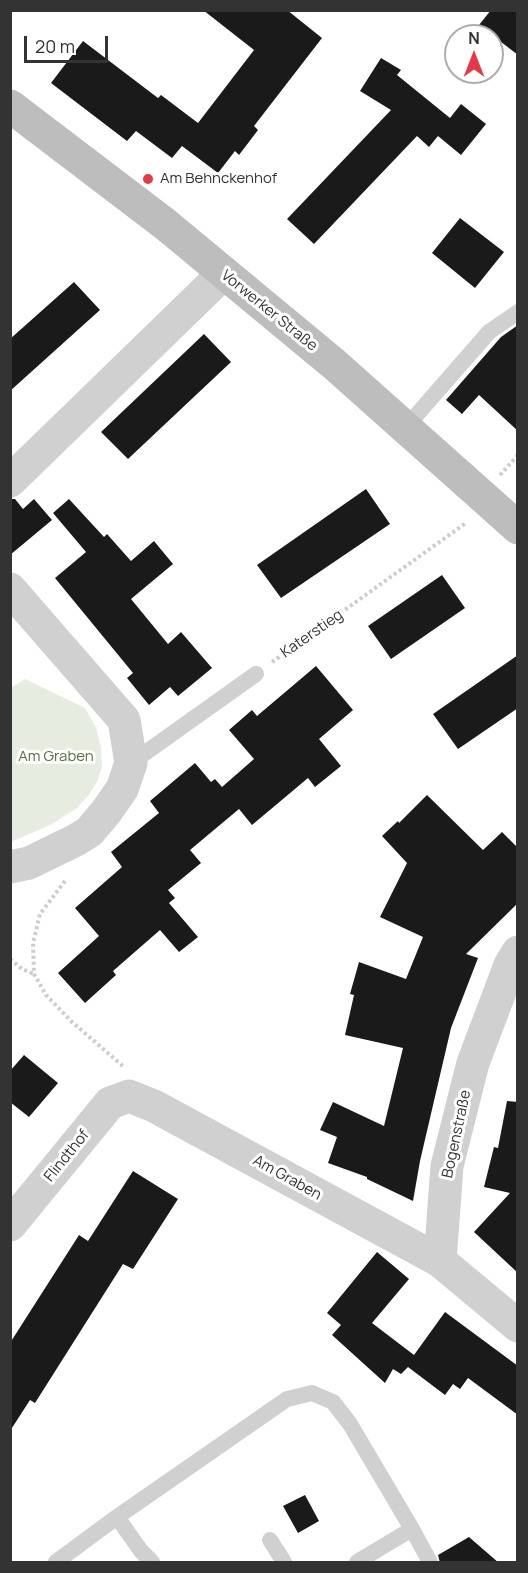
<!DOCTYPE html>
<meta charset="utf-8">
<style>
body{margin:0}
#map{position:relative;width:528px;height:1573px;overflow:hidden;background:#fff;font-family:Manrope,sans-serif}
canvas{display:block}
.frame{position:absolute;inset:0;border:12px solid #333;pointer-events:none}
.north{position:absolute;left:444px;top:24px;width:60px;height:60px;box-sizing:border-box;background:#fff;border:2px solid #adadad;border-radius:50%;rotate:0deg;font-size:16px;font-weight:700;line-height:24px;text-align:center;color:#333}
.north::after{content:'';display:block;margin:auto;width:21px;height:27px;background:#e63946;clip-path:polygon(50% 0,100% 100%,50% 72%,0 100%)}
.scale{position:absolute;left:24px;top:36px;width:84px;height:27px;box-sizing:border-box;border:3px solid #333;border-top:0;padding-left:8px;font-size:18px;line-height:21px;white-space:nowrap;color:#333;-webkit-text-stroke:4px #fff;paint-order:stroke}
</style>
<div id="map">
<canvas width="528" height="1573"></canvas>
<div class="frame"></div>
<div class="north">N</div>
<div class="scale">20 m</div>
</div>
<script>
const ctx = document.querySelector('canvas').getContext('2d');
ctx.lineJoin = 'round';
function fillPath(path, color) {
  ctx.fillStyle = color;
  ctx.fill(path, 'evenodd');
}
function toPath(rows) {
  const path = new Path2D();
  for (const r of rows) {
    path.moveTo(r[0], r[1]);
    for (let i = 2; i < r.length; i += 2) path.lineTo(r[i], r[i + 1]);
  }
  return path;
}
function stroke(path, color, width, dash) {
  ctx.strokeStyle = color;
  ctx.lineWidth = width;
  ctx.lineCap = dash ? 'butt' : 'round';
  ctx.setLineDash(dash || []);
  ctx.stroke(path);
}
function drawText(font, color, halo, rows, align = 'center') {
  ctx.font = font + ' Manrope,sans-serif';
  ctx.lineWidth = 6;
  ctx.setLineDash([]);
  ctx.textBaseline = 'middle';
  ctx.strokeStyle = halo;
  ctx.fillStyle = color;
  for (const [text, x, y, turn = 0] of rows) {
    ctx.save();
    ctx.translate(x, y);
    ctx.rotate((+turn || 0) * Math.PI / 180);
    ctx.textAlign = isNaN(turn) ? turn : align;
    if (halo) ctx.strokeText(text, 0, 0);
    ctx.fillText(text, 0, 0);
    ctx.restore();
  }
}
fillPath(toPath([
 [25,679,85,708,96,728,101,747,102,767,97,782,88,796,77,808,52,824,11,842,11,688]
]), '#e6ecdf');
fillPath(toPath([
 [203,10,287,10,322,38,254,126,258,130,239,155,235,151,218,173,182,146,172,158,136,131,127,141,51,83,83,41,158,98,161,95,198,123,254,50],
 [491,10,518,10,518,55,479,25],
 [381,58,401,70,397,75,450,118,461,104,486,124,461,155,438,136,429,147,417,136,314,244,287,219,391,110,360,91],
 [460,218,504,252,475,288,432,253],
 [74,282,100,310,10,391,10,339],
 [518,325,518,431,479,395,462,414,446,400,501,337],
 [204,334,231,362,128,459,101,432],
 [366,489,390,524,281,598,257,565],
 [10,499,15,499,23,509,34,499,52,520,10,555],
 [69,499,104,537,107,534,131,561,154,541,173,564,131,599,168,644,181,632,212,668,178,696,170,687,149,705,127,678,133,673,55,578,86,552,53,513],
 [442,575,465,608,391,659,368,626],
 [518,655,518,708,458,749,433,714],
 [316,666,353,710,319,739,341,766,315,787,308,778,252,825,239,809,190,850,201,863,168,890,175,898,169,903,198,937,179,952,160,930,113,971,116,975,85,1003,58,973,99,936,75,908,122,867,111,852,159,813,150,801,195,763,211,782,215,779,222,787,254,759,229,730,252,710,257,716],
 [427,795,483,850,502,832,518,848,518,903,466,954,478,958,451,1028,420,1161,413,1201,367,1179,367,1177,328,1163,337,1137,320,1130,333,1102,384,1126,403,1048,345,1035,354,995,350,994,359,962,406,979,423,937,380,917,407,863,382,836,398,821,399,823],
 [24,1055,58,1083,29,1117,10,1102,10,1071],
 [507,1101,518,1102,518,1273,474,1232,510,1193,484,1187,494,1147,498,1148],
 [133,1171,178,1199,133,1269,123,1264,35,1403,30,1400,10,1431,10,1343,79,1235,88,1241],
 [377,1252,409,1279,372,1323,414,1355,445,1312,518,1366,518,1415,468,1378,460,1389,453,1384,445,1395,408,1367,401,1374,393,1369,385,1383,332,1335,341,1325,327,1313],
 [305,1495,319,1521,298,1533,283,1506],
 [469,1537,499,1563,440,1563,438,1555]
]), '#1a1a1a');
stroke(toPath([
 [500,475,518,455],
 [272,662,466,523],
 [65,881,40,914,33,943,34,974,46,995,72,1022,124,1067],
 [10,959,22,969,34,974]
]), '#cdcdcd', 4, [3, 3]);
stroke(toPath([
 [406,427,489,332,518,312],
 [131,763,256,674],
 [117,1517,141,1551,152,1562],
 [270,1540,284,1562],
 [56,1562,117,1517,287,1399,312,1393,333,1402,350,1424,412,1529],
 [357,1562,412,1529,430,1562]
]), '#d0d0d0', 16);
stroke(toPath([
 [10,481,223,274],
 [10,589,124,720,131,763,122,789,106,812,89,832,76,840,29,863,10,867],
 [518,952,510,965,473,1063,447,1166,440,1261,518,1326],
 [10,1225,110,1103,129,1096,154,1106,440,1261]
]), '#d0d0d0', 33);
stroke(toPath([
 [10,106,165,224,334,364,518,528]
]), '#bdbdbd', 33);
for (const [x, y, r, color] of [
 [148,179,6,"#e63946"]
]) {
  const dot = new Path2D();
  dot.arc(x, y, r, 0, 2 * Math.PI);
  ctx.fillStyle = color;
  ctx.fill(dot);
  stroke(dot, '#fff', 2);
}
drawText('15px', '#333', '#fff', [
 ["Am Behnckenhof",160,179]
], 'left');
drawText('15px', '#333', '#fff', [
 ["Vorwerker Straße",269,311,39],
 ["Katerstieg",312,634,-35],
 ["Bogenstraße",457,1134,-78],
 ["Flindthof",67,1156,-51],
 ["Am Graben",287,1178,29]
]);
drawText('15px', '#56703f', '#fff', [
 ["Am Graben",56,757]
]);
</script>
